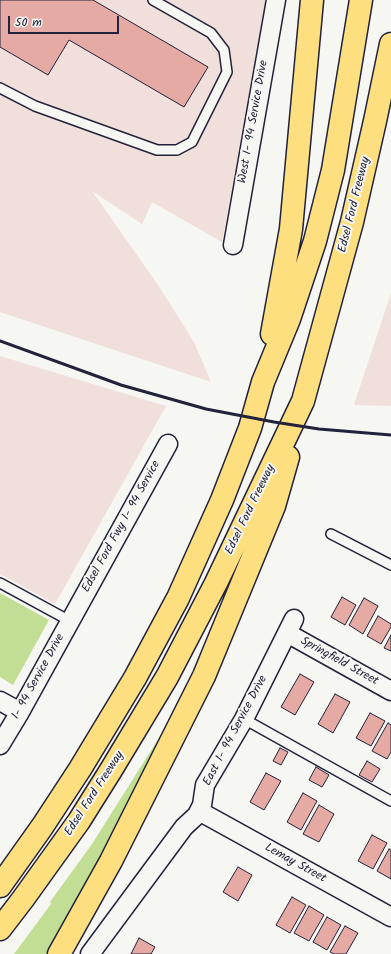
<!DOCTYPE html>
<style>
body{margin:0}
#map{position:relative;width:391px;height:954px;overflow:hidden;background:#f6f6f2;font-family:Kalam,sans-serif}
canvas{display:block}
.scale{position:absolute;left:8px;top:16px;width:111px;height:18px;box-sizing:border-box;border:2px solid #22223b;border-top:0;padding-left:5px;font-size:12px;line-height:14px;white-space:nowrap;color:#22223b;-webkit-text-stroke:3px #f6f6f2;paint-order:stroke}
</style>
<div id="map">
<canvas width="391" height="954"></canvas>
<div class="scale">50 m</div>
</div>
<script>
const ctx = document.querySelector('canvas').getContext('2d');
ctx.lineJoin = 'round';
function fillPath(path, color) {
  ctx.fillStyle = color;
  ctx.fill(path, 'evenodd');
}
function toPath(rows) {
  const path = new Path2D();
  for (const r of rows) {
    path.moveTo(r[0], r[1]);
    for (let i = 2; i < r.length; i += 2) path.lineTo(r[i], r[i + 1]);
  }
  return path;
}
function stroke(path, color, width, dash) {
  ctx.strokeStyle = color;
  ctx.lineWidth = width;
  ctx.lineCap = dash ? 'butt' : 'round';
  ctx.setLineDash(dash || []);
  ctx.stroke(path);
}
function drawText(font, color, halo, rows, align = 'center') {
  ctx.font = font + ' Kalam,sans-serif';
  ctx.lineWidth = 4;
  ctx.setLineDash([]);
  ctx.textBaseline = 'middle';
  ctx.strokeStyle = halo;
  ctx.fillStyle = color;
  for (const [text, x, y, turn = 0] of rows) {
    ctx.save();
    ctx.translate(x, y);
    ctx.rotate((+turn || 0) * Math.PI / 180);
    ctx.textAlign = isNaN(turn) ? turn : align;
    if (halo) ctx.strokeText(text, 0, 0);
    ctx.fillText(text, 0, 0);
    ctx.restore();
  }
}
fillPath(toPath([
 [0,0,266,0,222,242,152,202,142,224,92,191,158,285,194,342,211,382,0,312],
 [391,293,391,406,354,405],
 [0,356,166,406,55,604,0,574]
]), '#f1dfdb');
fillPath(toPath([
 [0,593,49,620,13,685,0,677],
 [198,676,49,954,14,954,51,904,50,902,92,844]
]), '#c2dd94');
const building = toPath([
 [0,0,93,0,208,67,184,107,69,40,48,75,0,47,0,0],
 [342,597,356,605,345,625,331,617,342,597],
 [364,598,378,606,363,634,349,625,364,598],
 [378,616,391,624,391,627,381,644,367,636,378,616],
 [391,635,391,651,384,648,391,635],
 [300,674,314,682,295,715,281,707,300,674],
 [335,694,350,702,333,733,318,724,335,694],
 [370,713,385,721,371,746,356,738,370,713],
 [388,723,391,725,391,752,387,759,372,751,388,723],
 [280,748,288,752,281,765,273,761,280,748],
 [367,761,380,769,372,782,359,775,367,761],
 [316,767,329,775,322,787,309,780,316,767],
 [266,773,281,781,264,810,250,802,266,773],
 [303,793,317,801,301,830,287,822,303,793],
 [319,805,334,814,319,842,303,834,319,805],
 [372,835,387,843,373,869,358,861,372,835],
 [389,849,391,850,391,879,377,871,389,849],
 [238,867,252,875,238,901,223,892,238,867],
 [292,897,306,905,290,933,276,925,292,897],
 [309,906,324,915,309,941,294,933,309,906],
 [327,917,341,925,327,950,313,942,327,917],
 [345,926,358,933,346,954,334,954,330,952,345,926],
 [139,938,155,947,151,954,131,954,139,938]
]);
fillPath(building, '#e5aaa4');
stroke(building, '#22223b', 1);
const service = toPath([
 [0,88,35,106,157,150,177,150,192,142,227,72,224,50,211,33,153,0],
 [331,534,391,565],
 [0,583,70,621],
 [244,719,391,801]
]);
const minor = toPath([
 [233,245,276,0],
 [287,633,391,691],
 [0,701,20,712],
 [0,745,20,712,168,444],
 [199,811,391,917],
 [90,954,184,827,197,815,202,805,205,785,244,719,294,619]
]);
const motorway = toPath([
 [272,334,291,229,312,0],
 [0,886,42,827,80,769,135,678,178,598,222,500,250,428,263,382,289,319,315,241,333,170,361,0],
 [0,929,23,899,79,821,111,770,167,677,216,583,303,401,352,222,375,121,391,44],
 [59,954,111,861,204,676,274,506,288,457]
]);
stroke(service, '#22223b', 12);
stroke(minor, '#22223b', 21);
stroke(motorway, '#22223b', 25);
stroke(service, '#f6f6f2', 9);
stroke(minor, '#f6f6f2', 18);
stroke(motorway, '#fedf80', 22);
stroke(toPath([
 [0,341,121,385,206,409,274,422,319,429,391,435]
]), '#22223b', 3);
drawText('12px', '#22223b', '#f6f6f2', [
 ["West I- 94 Service Drive",254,122,-80],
 ["Edsel Ford Freeway",355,205,-76],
 ["Edsel Ford Freeway",251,510,-64],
 ["Edsel Ford Fwy I- 94 Service",122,527,-61],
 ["Springfield Street",339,662,29],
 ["I- 94 Service Drive",39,677,-61],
 ["East I- 94 Service Drive",236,731,-62],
 ["Edsel Ford Freeway",95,794,-57],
 ["Lemay Street",295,864,29]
]);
</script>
